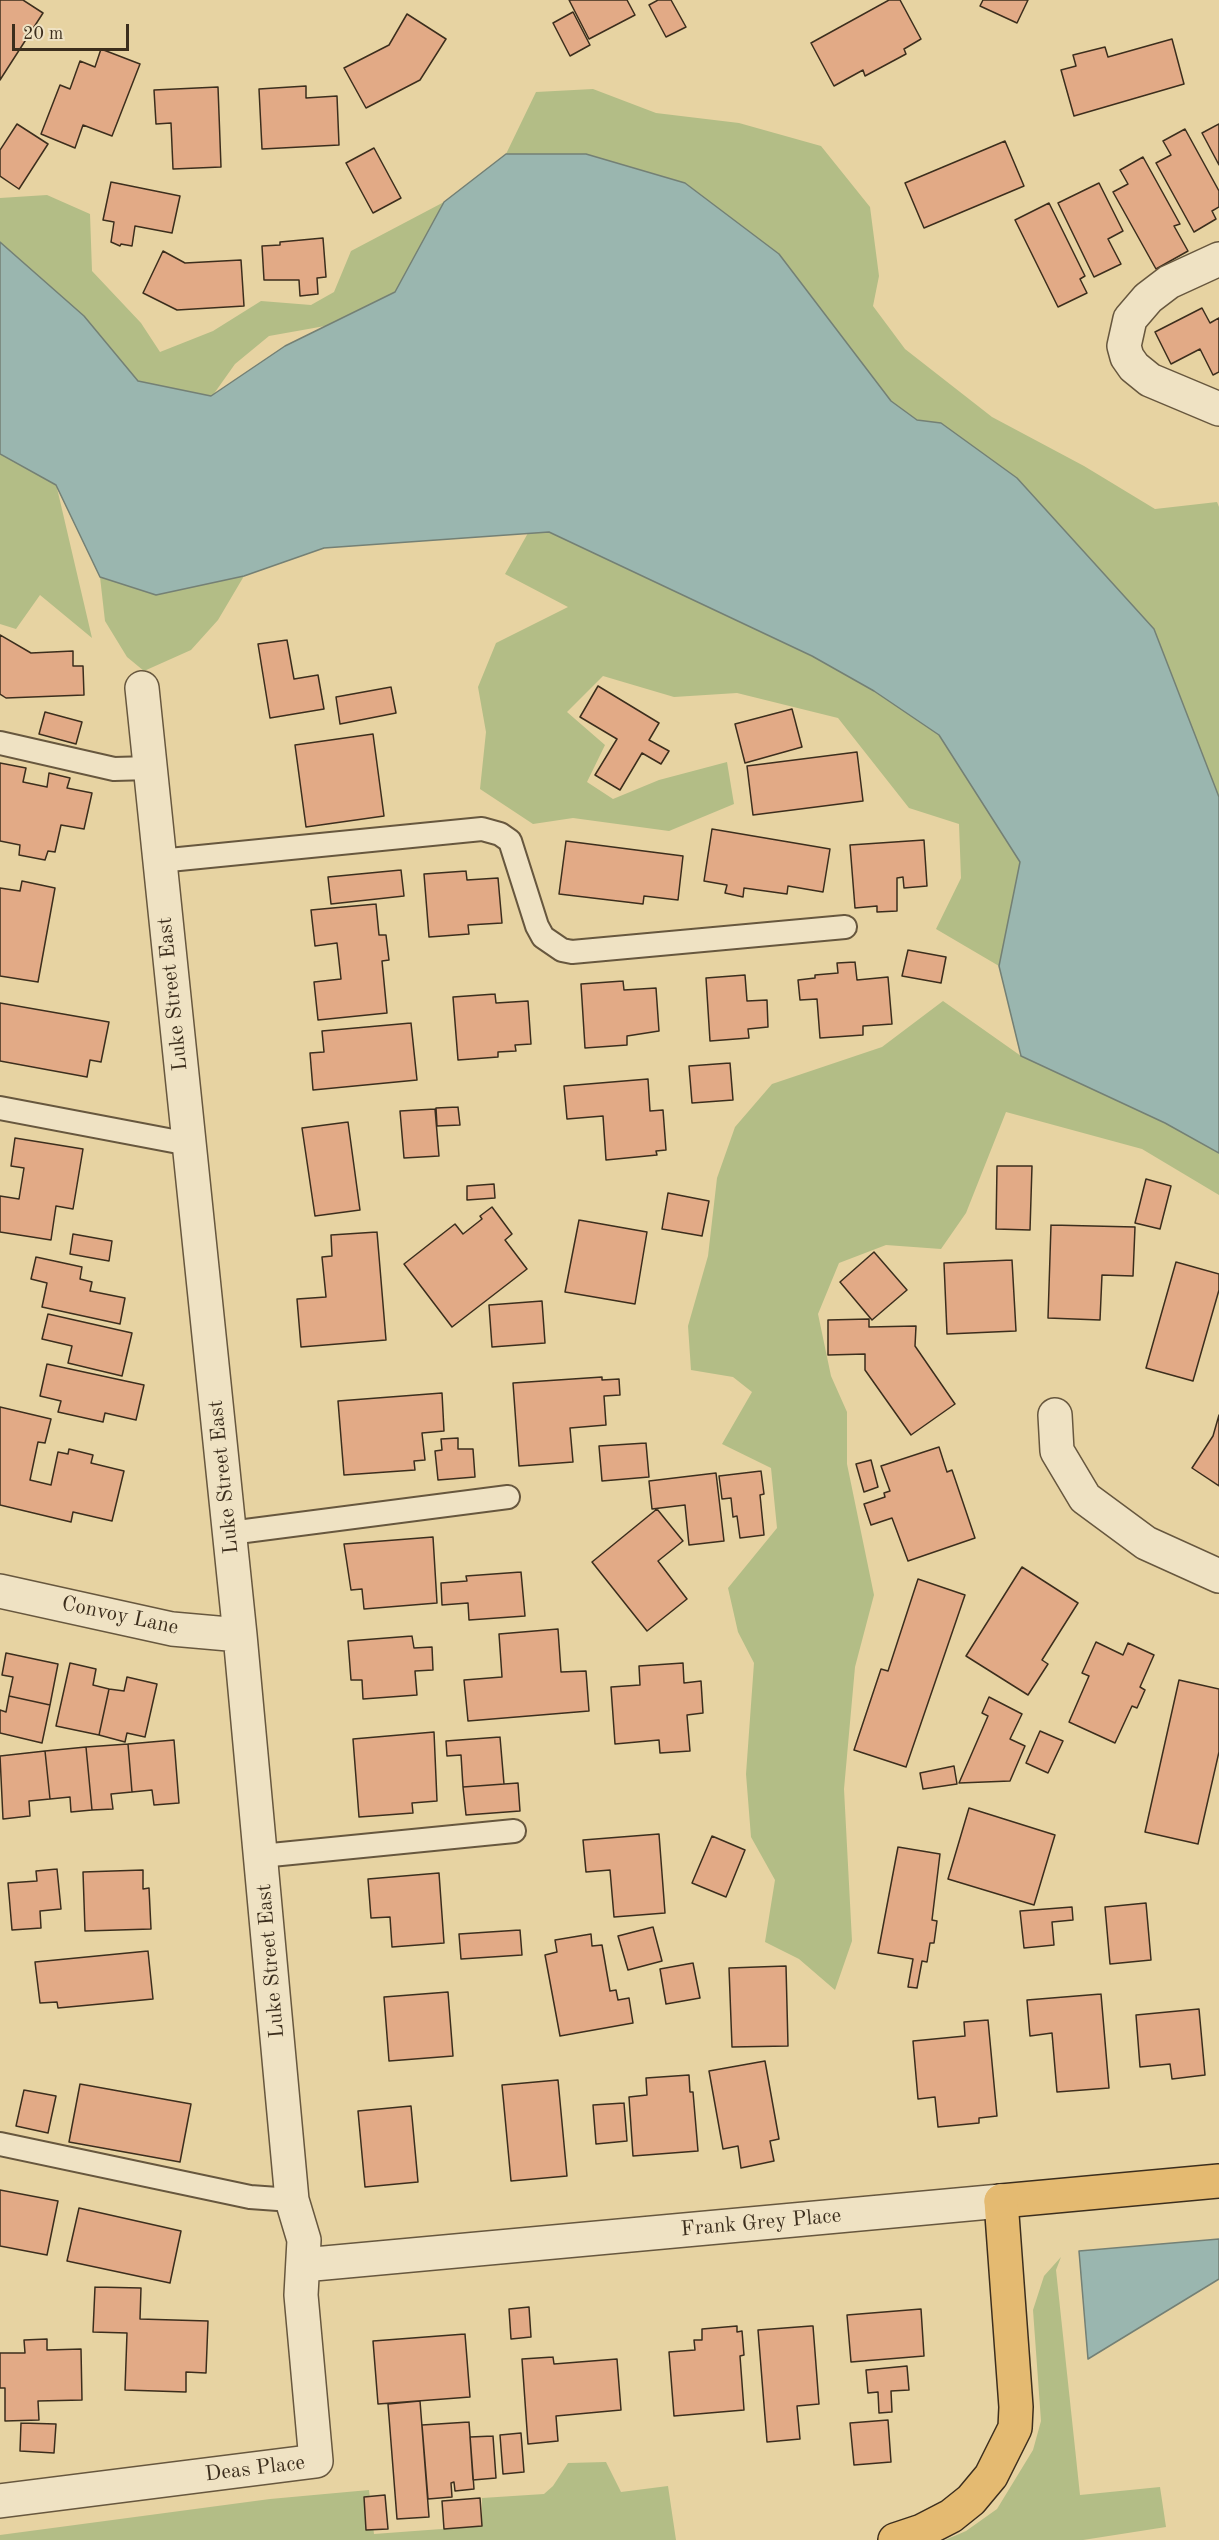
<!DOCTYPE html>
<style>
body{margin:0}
#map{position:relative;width:1219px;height:2540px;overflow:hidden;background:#e7d3a2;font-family:"Old Standard TT",serif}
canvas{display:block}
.scale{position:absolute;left:12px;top:24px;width:117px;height:27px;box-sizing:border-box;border:3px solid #3c2e1d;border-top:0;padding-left:8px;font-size:18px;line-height:21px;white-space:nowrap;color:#3c2e1d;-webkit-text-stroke:4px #efe2c3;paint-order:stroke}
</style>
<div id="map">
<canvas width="1219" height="2540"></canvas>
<div class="scale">20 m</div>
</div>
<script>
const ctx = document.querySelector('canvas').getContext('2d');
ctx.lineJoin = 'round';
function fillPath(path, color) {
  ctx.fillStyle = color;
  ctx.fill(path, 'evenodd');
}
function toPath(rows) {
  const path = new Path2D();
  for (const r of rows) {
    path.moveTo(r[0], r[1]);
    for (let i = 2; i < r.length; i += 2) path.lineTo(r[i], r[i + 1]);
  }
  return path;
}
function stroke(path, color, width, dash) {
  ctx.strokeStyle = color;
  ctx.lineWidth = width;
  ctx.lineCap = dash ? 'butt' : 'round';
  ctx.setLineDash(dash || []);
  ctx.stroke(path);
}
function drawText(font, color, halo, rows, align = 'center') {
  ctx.font = font + ' "Old Standard TT",serif';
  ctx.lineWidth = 6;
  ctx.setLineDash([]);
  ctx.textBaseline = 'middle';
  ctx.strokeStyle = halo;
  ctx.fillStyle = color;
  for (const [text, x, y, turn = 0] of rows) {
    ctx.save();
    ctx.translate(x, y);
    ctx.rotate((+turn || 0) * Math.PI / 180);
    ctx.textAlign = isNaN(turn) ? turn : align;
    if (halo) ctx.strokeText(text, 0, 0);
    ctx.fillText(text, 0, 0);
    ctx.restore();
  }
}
fillPath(toPath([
 [593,89,656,113,739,123,821,146,870,207,879,276,873,306,905,349,992,417,1084,466,1155,509,1217,502,1219,507,1219,1195,1142,1149,1006,1112,966,1213,941,1249,886,1245,839,1263,818,1314,831,1376,847,1412,847,1464,874,1595,855,1667,844,1789,852,1941,835,1990,799,1959,765,1942,775,1880,751,1837,746,1774,754,1663,738,1632,728,1588,777,1528,771,1468,722,1444,752,1392,733,1377,691,1370,688,1326,708,1256,717,1178,735,1127,772,1084,882,1047,943,1001,1021,1056,999,966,936,929,961,878,959,824,909,808,838,718,737,693,674,697,603,676,567,712,605,745,587,782,613,799,659,780,727,762,734,804,669,831,573,818,533,824,480,789,486,732,478,687,496,643,568,607,505,574,528,533,324,548,244,576,218,620,191,650,144,671,127,657,105,621,100,577,57,488,92,638,40,595,16,629,0,624,0,198,47,195,90,214,92,271,141,323,160,352,213,331,261,301,311,305,334,292,351,251,444,202,506,154,536,92],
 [325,326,285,346,213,395,235,364,269,336],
 [1061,2257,1056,2270,1080,2495,1160,2487,1166,2527,1083,2540,945,2540,966,2531,997,2509,1033,2450,1041,2421,1033,2310,1044,2276],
 [606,2462,621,2492,668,2486,676,2540,0,2540,0,2535,270,2499,369,2490,374,2534,482,2526,482,2498,544,2494,553,2486,568,2463]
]), '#b3bd86');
const water = toPath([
 [506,154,586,154,685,183,779,254,891,401,917,420,941,423,1017,478,1154,629,1219,797,1219,1153,1165,1123,1021,1056,999,966,1020,862,939,735,874,691,812,656,549,532,324,548,244,576,156,595,100,577,56,485,0,454,0,242,84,316,138,381,211,396,285,346,395,292,444,202,506,154],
 [1219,2239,1219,2279,1088,2359,1079,2251,1219,2239]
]);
fillPath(water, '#9ab6af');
stroke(water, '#748075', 1.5);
const building = toPath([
 [0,0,23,0,43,13,0,80,0,0],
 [569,0,627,0,635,15,589,39,569,0],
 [658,0,671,0,686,27,666,37,649,5,658,0],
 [889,0,900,0,921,39,904,49,906,54,865,76,863,70,834,86,811,43,889,0],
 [983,0,1028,0,1017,23,980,6,983,0],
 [573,12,590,45,570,56,553,23,573,12],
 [407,14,446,39,420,80,366,108,344,68,389,45,407,14],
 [1172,39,1184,84,1074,116,1061,70,1076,66,1073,55,1105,47,1108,57,1172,39],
 [101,49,140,64,112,136,83,125,75,148,41,134,60,85,70,89,80,61,95,67,101,49],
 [306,86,306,98,337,96,339,145,262,149,259,89,306,86],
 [218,87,221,167,173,169,171,123,156,124,154,90,218,87],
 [17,124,48,144,19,189,0,176,0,150,17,124],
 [1219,124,1219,165,1202,133,1219,124],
 [1185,129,1219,191,1219,207,1212,211,1216,219,1194,232,1156,163,1171,155,1163,141,1185,129],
 [1005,141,1024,186,924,228,905,183,1005,141],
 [374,148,401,198,373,213,346,163,374,148],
 [1143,157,1180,224,1174,226,1188,251,1156,269,1113,192,1128,184,1120,170,1143,157],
 [111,182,180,196,172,233,135,226,132,246,121,244,120,246,111,242,114,222,103,220,111,182],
 [1099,183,1123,231,1108,239,1121,264,1094,277,1058,203,1099,183],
 [1049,203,1085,276,1080,279,1087,293,1058,307,1015,220,1049,203],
 [323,238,326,277,317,278,318,294,300,296,299,280,264,280,262,246,280,245,280,242,323,238],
 [163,251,185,263,241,260,244,306,177,310,143,293,163,251],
 [1202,308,1210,323,1219,318,1219,372,1213,375,1200,349,1171,364,1155,332,1202,308],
 [0,635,31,653,73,651,73,666,83,666,84,695,6,698,0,694,0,635],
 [287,640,294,679,318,675,324,709,270,718,258,644,287,640],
 [598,686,659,723,649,740,669,751,661,764,642,753,620,790,595,775,617,739,580,717,598,686],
 [391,687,396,713,340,724,336,697,391,687],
 [792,709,802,747,745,763,735,724,792,709],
 [45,712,82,722,76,744,39,734,45,712],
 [373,734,384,816,306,827,295,745,373,734],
 [857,752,863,801,753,815,747,766,857,752],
 [0,763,26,768,23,782,47,787,49,773,70,778,67,788,92,793,84,829,61,825,55,852,48,851,45,860,19,855,20,845,0,841,0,763],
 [712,829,830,849,823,892,788,886,787,894,744,888,743,897,725,893,727,885,704,881,712,829],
 [924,840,927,886,904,888,903,877,897,878,897,911,877,912,877,906,855,908,850,845,924,840],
 [566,841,683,856,678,900,644,896,643,904,559,894,566,841],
 [401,870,404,896,331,904,328,877,401,870],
 [466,871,467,880,498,878,502,923,468,925,469,934,429,937,424,874,466,871],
 [22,881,55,888,38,982,0,976,0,888,20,891,22,881],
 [376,904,379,935,386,935,389,960,382,961,387,1013,318,1020,314,982,341,979,337,943,315,946,311,910,376,904],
 [908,950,946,957,941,983,902,976,908,950],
 [855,962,857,980,888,977,892,1024,863,1026,863,1035,820,1038,817,999,800,1000,798,980,815,978,815,975,838,973,837,963,855,962],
 [745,975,747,1001,767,1000,768,1027,748,1029,749,1038,710,1041,706,978,745,975],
 [623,981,624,990,656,988,659,1031,627,1036,627,1045,585,1048,581,984,623,981],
 [495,994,496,1003,528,1001,531,1044,515,1045,516,1051,498,1052,498,1057,458,1060,453,997,495,994],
 [0,1003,109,1022,101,1062,90,1060,87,1077,0,1061,0,1003],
 [411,1023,417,1080,313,1090,310,1053,324,1052,322,1031,411,1023],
 [730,1063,733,1100,692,1103,689,1066,730,1063],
 [648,1079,650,1111,663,1110,666,1150,656,1151,657,1155,606,1160,603,1116,567,1119,564,1086,648,1079],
 [458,1107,460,1125,437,1126,436,1108,458,1107],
 [435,1109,439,1156,404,1158,400,1111,435,1109],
 [348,1122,360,1210,315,1216,302,1128,348,1122],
 [15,1138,83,1149,73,1209,56,1206,51,1240,0,1232,0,1196,19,1199,24,1168,11,1166,15,1138],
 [997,1166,1032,1166,1030,1230,996,1229,997,1166],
 [1146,1179,1171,1186,1160,1229,1135,1223,1146,1179],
 [494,1184,495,1198,467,1200,467,1186,494,1184],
 [668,1193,709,1201,702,1236,662,1229,668,1193],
 [492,1207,512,1234,505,1240,527,1269,452,1327,404,1264,455,1224,463,1234,482,1219,480,1216,492,1207],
 [579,1220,647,1232,635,1304,565,1292,579,1220],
 [1051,1225,1135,1227,1133,1276,1102,1275,1100,1320,1048,1318,1051,1225],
 [377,1232,386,1340,301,1347,297,1299,326,1297,322,1257,332,1256,331,1235,377,1232],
 [73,1234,112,1241,109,1261,70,1254,73,1234],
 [874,1252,907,1290,872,1320,840,1282,874,1252],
 [36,1257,82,1267,80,1279,92,1282,90,1291,125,1298,120,1324,42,1307,47,1283,31,1279,36,1257],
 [1012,1260,1016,1331,947,1334,944,1263,1012,1260],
 [1176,1262,1219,1274,1219,1290,1193,1381,1146,1368,1176,1262],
 [542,1301,545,1343,492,1347,489,1305,542,1301],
 [48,1314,132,1333,122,1376,68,1363,72,1346,42,1339,48,1314],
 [869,1319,869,1327,916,1326,915,1346,955,1404,911,1435,865,1370,865,1354,828,1355,828,1320,869,1319],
 [47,1364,144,1385,136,1420,105,1413,103,1422,58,1412,61,1401,40,1396,47,1364],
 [602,1377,602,1380,619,1379,620,1395,604,1396,606,1425,570,1428,573,1462,519,1466,513,1383,602,1377],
 [442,1393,444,1431,422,1433,425,1460,414,1461,415,1470,344,1475,338,1401,442,1393],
 [0,1407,51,1419,45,1443,38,1442,30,1480,51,1485,58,1452,68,1454,69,1449,93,1455,91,1463,124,1471,112,1521,73,1512,71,1522,0,1505,0,1407],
 [1219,1415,1219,1486,1192,1468,1213,1436,1219,1415],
 [458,1438,458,1449,473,1449,475,1477,438,1480,435,1451,442,1450,441,1439,458,1438],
 [646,1443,649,1477,602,1481,599,1446,646,1443],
 [939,1447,947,1472,952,1470,975,1538,908,1561,892,1518,871,1525,864,1504,885,1497,884,1493,890,1491,881,1466,939,1447],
 [871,1460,878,1487,864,1492,856,1464,871,1460],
 [761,1471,764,1494,760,1495,764,1535,740,1538,737,1516,733,1517,731,1498,722,1499,719,1476,761,1471],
 [716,1473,724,1541,689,1545,685,1505,652,1509,649,1481,716,1473],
 [657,1509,683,1541,658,1561,687,1599,647,1631,592,1562,657,1509],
 [433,1537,437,1603,364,1609,362,1589,351,1590,344,1544,433,1537],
 [1022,1567,1078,1603,1042,1660,1048,1664,1028,1695,966,1656,1022,1567],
 [521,1572,525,1616,469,1620,468,1603,442,1605,441,1583,467,1581,466,1576,521,1572],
 [918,1579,965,1595,906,1767,854,1750,881,1669,888,1671,918,1579],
 [558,1629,561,1672,586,1671,589,1711,468,1721,464,1680,502,1677,499,1634,558,1629],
 [412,1636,414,1648,432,1647,433,1670,415,1671,417,1695,363,1699,362,1680,351,1680,348,1641,412,1636],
 [1096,1642,1123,1655,1128,1643,1154,1655,1140,1687,1145,1690,1137,1708,1132,1706,1115,1743,1069,1722,1089,1676,1082,1673,1096,1642],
 [6,1653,58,1664,50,1705,9,1696,13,1677,2,1675,6,1653],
 [70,1663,96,1669,93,1685,109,1689,99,1735,56,1726,70,1663],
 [683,1663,684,1683,701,1681,703,1713,687,1715,690,1751,660,1753,659,1740,615,1744,611,1687,640,1685,639,1666,683,1663],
 [127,1677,157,1684,145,1737,127,1733,125,1742,99,1735,109,1689,124,1691,127,1677],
 [1179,1680,1219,1689,1219,1752,1198,1844,1145,1832,1179,1680],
 [9,1696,50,1705,42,1743,0,1733,0,1710,6,1712,9,1696],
 [989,1697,1022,1714,1010,1739,1025,1746,1010,1781,959,1783,988,1716,982,1713,989,1697],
 [1040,1731,1063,1741,1048,1773,1026,1763,1040,1731],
 [434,1732,437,1801,412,1803,413,1813,359,1817,353,1739,434,1732],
 [500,1737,504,1784,463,1787,461,1755,447,1756,446,1741,500,1737],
 [174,1740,179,1803,154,1805,152,1790,132,1792,128,1744,174,1740],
 [128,1744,132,1792,111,1794,113,1809,92,1810,86,1747,128,1744],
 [86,1747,92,1810,71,1812,70,1797,50,1799,45,1751,86,1747],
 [45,1751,50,1799,29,1801,30,1816,3,1819,0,1756,45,1751],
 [954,1766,957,1784,923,1789,920,1773,954,1766],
 [518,1783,520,1811,466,1815,463,1787,518,1783],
 [969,1808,1055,1835,1034,1905,948,1879,969,1808],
 [659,1834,665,1913,614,1917,610,1870,586,1872,583,1840,659,1834],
 [712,1836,745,1850,726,1897,692,1883,712,1836],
 [898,1847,940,1854,932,1920,937,1921,934,1943,930,1943,927,1962,922,1961,917,1988,908,1987,913,1959,878,1953,898,1847],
 [57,1869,61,1909,40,1911,41,1928,12,1930,8,1883,37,1881,36,1871,57,1869],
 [143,1870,143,1889,149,1888,151,1929,85,1931,83,1872,143,1870],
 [439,1873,444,1943,392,1947,390,1917,371,1918,368,1879,439,1873],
 [1146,1903,1151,1960,1110,1964,1105,1907,1146,1903],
 [1072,1907,1073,1920,1052,1922,1054,1945,1024,1948,1020,1911,1072,1907],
 [653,1927,662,1961,628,1970,618,1936,653,1927],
 [520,1930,522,1955,461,1959,459,1934,520,1930],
 [591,1934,592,1946,602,1945,610,1991,616,1990,618,2000,629,1998,633,2023,560,2036,545,1955,557,1952,555,1940,591,1934],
 [148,1951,153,1999,58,2008,57,2002,40,2003,35,1962,148,1951],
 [693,1963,700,1998,666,2004,660,1969,693,1963],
 [786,1966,788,2046,732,2047,729,1968,786,1966],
 [448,1992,453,2056,389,2061,384,1997,448,1992],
 [1101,1994,1109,2088,1057,2092,1052,2033,1030,2036,1027,2000,1101,1994],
 [1199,2009,1205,2075,1172,2079,1170,2064,1140,2067,1136,2015,1199,2009],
 [988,2020,997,2116,979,2118,979,2123,938,2127,935,2097,918,2099,913,2041,965,2036,964,2022,988,2020],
 [765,2061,779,2139,770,2141,774,2161,741,2168,738,2146,723,2149,709,2071,765,2061],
 [689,2075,690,2092,693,2092,698,2151,633,2156,629,2097,647,2095,646,2078,689,2075],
 [558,2080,567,2176,511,2181,502,2085,558,2080],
 [80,2084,191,2104,180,2162,69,2142,80,2084],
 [24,2090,56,2096,48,2133,16,2126,24,2090],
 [624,2103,627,2141,596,2144,593,2105,624,2103],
 [411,2106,418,2182,365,2187,358,2111,411,2106],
 [0,2190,58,2201,47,2255,0,2246,0,2190],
 [79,2208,181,2231,170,2283,67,2261,79,2208],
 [95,2287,141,2288,140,2319,208,2321,206,2373,186,2372,186,2392,125,2390,127,2333,93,2332,95,2287],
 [529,2307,531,2337,511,2339,509,2309,529,2307],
 [921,2309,924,2356,851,2362,847,2315,921,2309],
 [737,2326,737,2332,742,2331,744,2355,740,2356,744,2410,674,2416,669,2352,695,2350,694,2340,702,2340,702,2329,737,2326],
 [811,2326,813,2326,819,2404,797,2406,800,2439,767,2442,758,2330,811,2326],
 [465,2334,470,2397,378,2404,373,2341,465,2334],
 [47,2339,47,2350,81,2349,82,2400,38,2401,39,2420,5,2421,5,2388,0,2388,0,2353,25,2353,24,2340,47,2339],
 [553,2357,554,2364,617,2359,621,2410,556,2416,558,2441,528,2444,522,2359,553,2357],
 [907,2366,909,2390,891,2391,892,2412,879,2413,878,2392,868,2393,866,2370,907,2366],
 [420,2401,429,2517,397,2519,388,2404,420,2401],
 [888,2420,891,2462,854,2465,850,2423,888,2420],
 [469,2422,474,2489,455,2491,454,2482,451,2483,452,2497,428,2499,422,2425,469,2422],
 [21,2423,56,2424,54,2453,20,2451,21,2423],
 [521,2433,524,2472,503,2474,500,2435,521,2433],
 [493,2436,496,2478,473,2480,470,2437,493,2436],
 [385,2495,388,2529,366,2530,364,2497,385,2495],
 [480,2498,482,2526,444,2529,442,2501,480,2498]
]);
fillPath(building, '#e2aa86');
stroke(building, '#3c2e1d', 1.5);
const lane = toPath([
 [0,743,114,769,150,768],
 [159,861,482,829,500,834,510,841,537,926,543,937,562,950,572,952,845,927],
 [0,1108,189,1144],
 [230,1533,508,1497],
 [261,1856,514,1831],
 [0,2144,250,2197,292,2200]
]);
const street = toPath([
 [1219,259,1169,282,1148,298,1130,319,1124,346,1127,357,1134,367,1150,380,1219,409],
 [1055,1415,1057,1451,1085,1498,1146,1543,1219,1576],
 [0,1591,172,1629,240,1635],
 [303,2265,1001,2201],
 [0,2501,316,2461,301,2295,304,2240,292,2200,240,1635,142,688]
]);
const primary = toPath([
 [1001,2201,1219,2181]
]);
const highway = toPath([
 [895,2540,922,2531,951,2516,971,2500,991,2476,1015,2428,1016,2407,1001,2201]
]);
stroke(lane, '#67573e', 26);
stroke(street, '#67573e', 36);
stroke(primary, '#3c2e1d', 36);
stroke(highway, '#3c2e1d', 36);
stroke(lane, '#efe2c3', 22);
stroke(street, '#efe2c3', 33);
stroke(primary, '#e4ba71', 33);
stroke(highway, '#e4ba71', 33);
drawText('21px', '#3c2e1d', '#efe2c3', [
 ["Luke Street East",173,994,-96],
 ["Luke Street East",224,1477,-96],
 ["Convoy Lane",120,1616,12],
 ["Luke Street East",271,1961,-95],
 ["Frank Grey Place",761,2223,-5],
 ["Deas Place",255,2469,-7]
]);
</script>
